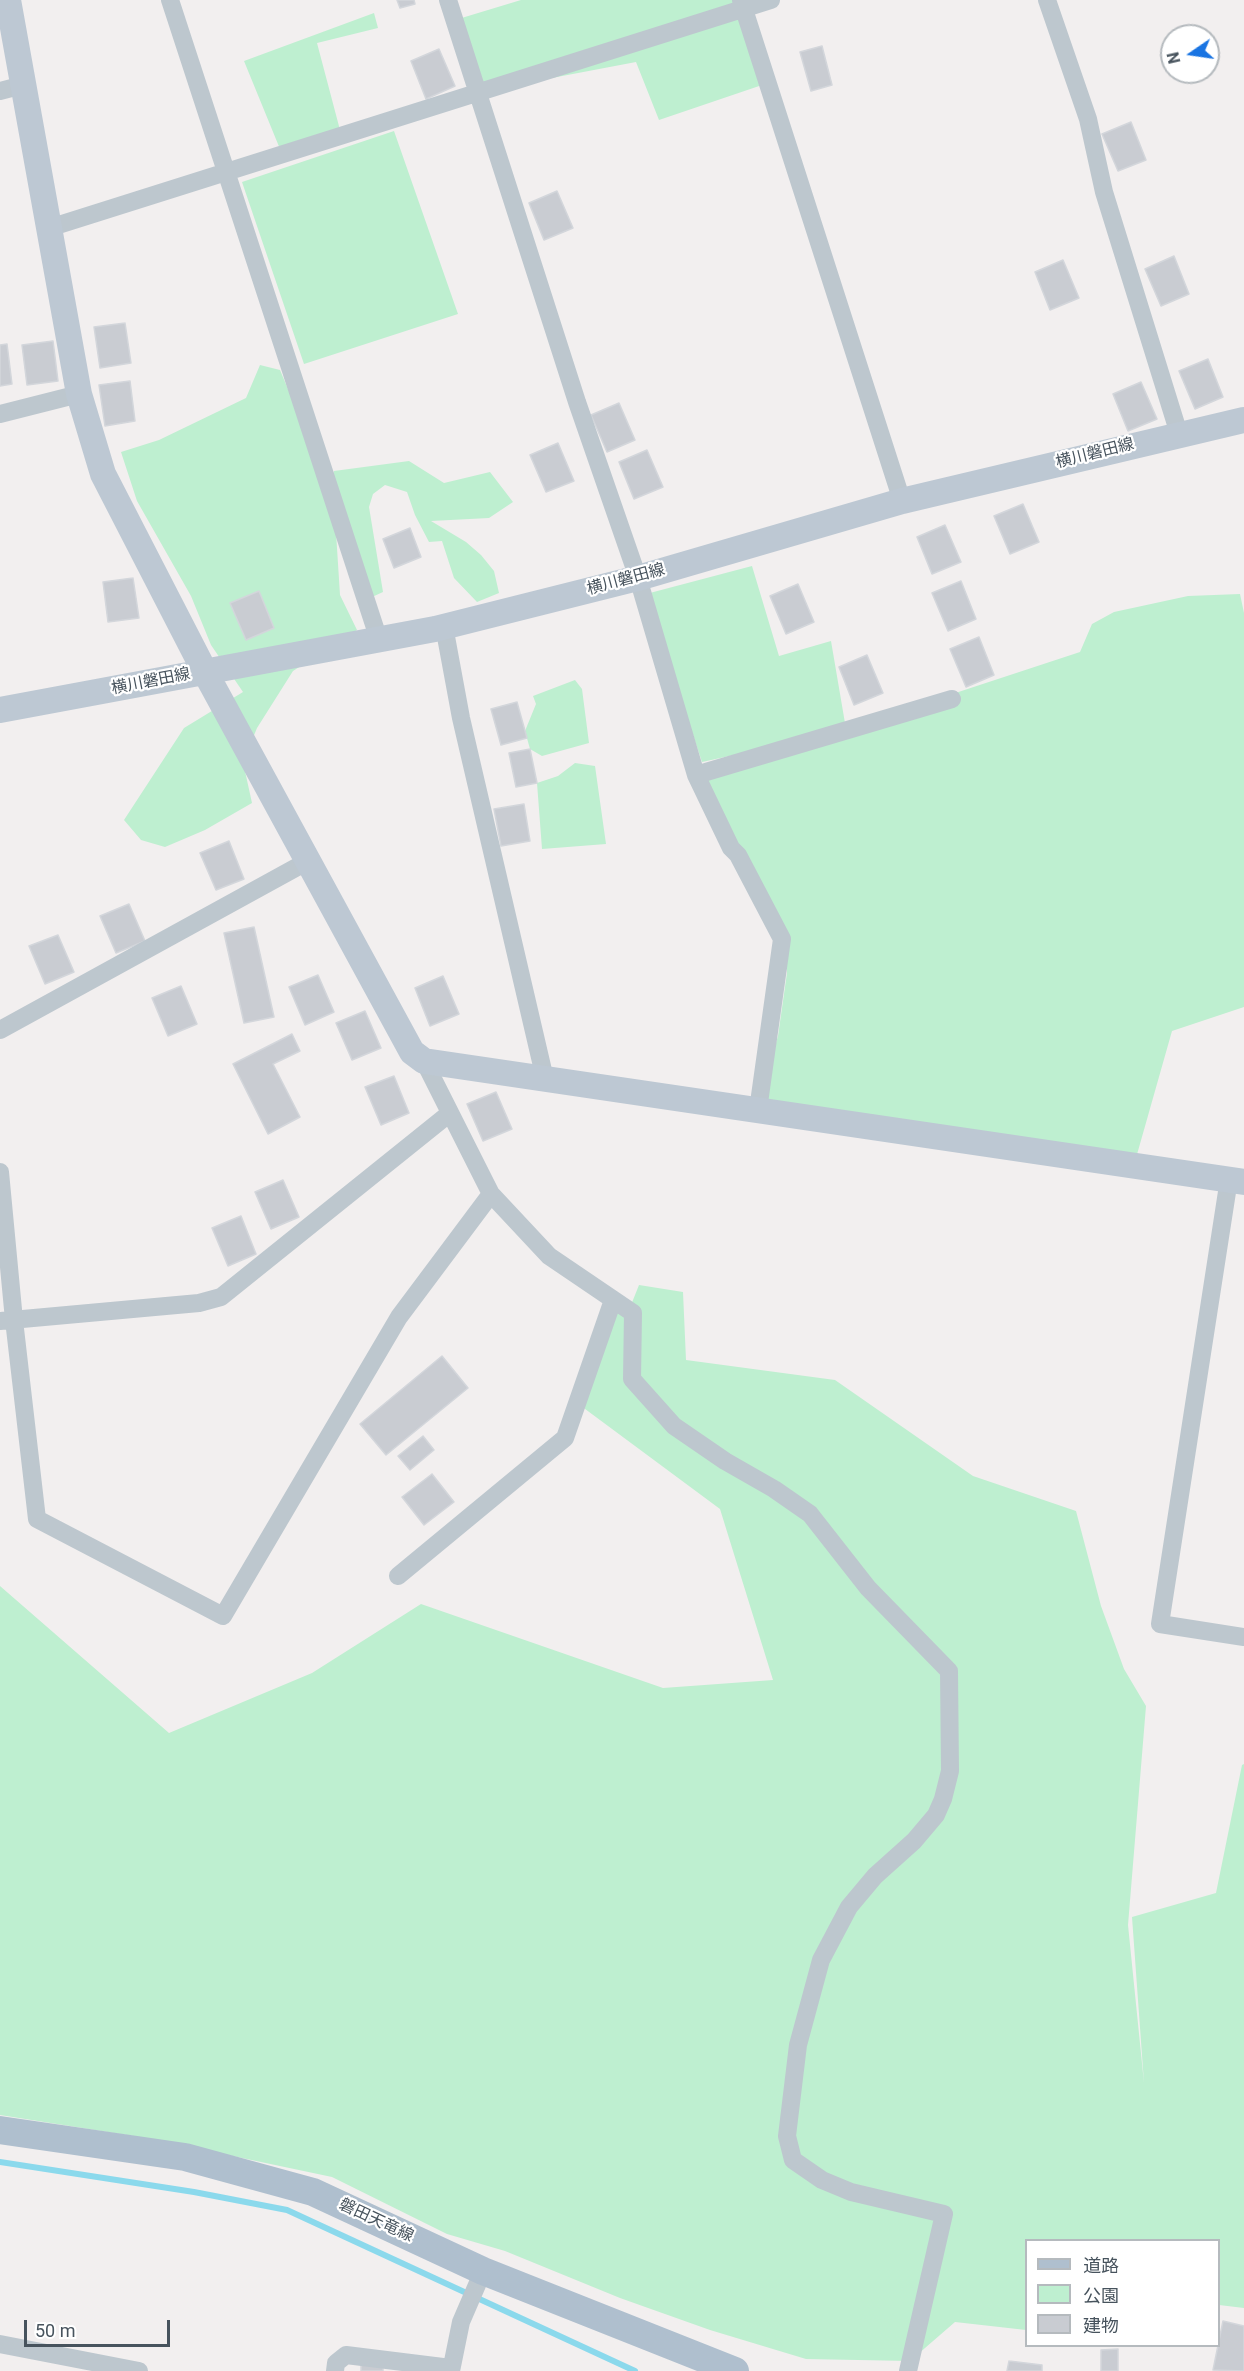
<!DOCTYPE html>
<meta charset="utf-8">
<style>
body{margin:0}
#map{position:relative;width:1244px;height:2371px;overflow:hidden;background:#f2efef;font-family:Roboto,"Noto Sans JP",sans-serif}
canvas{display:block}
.legend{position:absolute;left:1025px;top:2239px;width:195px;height:108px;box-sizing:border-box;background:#fff;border:2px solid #b5babe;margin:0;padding:8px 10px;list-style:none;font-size:18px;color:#47535d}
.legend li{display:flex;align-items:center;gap:12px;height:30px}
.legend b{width:30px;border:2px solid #b5babe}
.north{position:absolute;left:1160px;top:24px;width:60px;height:60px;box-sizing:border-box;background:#fff;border:2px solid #b5babe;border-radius:50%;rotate:257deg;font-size:16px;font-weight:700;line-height:24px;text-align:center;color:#47535d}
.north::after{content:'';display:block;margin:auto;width:21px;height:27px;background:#1974e2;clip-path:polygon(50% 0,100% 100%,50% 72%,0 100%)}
.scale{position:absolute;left:24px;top:2320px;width:146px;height:27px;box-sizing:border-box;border:3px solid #47535d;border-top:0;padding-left:8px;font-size:18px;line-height:21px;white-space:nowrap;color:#47535d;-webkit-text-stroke:4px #fff;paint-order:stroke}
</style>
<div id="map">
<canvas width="1244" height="2371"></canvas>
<ul class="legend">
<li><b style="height:8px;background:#afbfce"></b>道路</li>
<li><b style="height:16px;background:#beefd0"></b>公園</li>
<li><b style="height:16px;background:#c9ccd2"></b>建物</li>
</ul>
<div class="north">N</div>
<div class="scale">50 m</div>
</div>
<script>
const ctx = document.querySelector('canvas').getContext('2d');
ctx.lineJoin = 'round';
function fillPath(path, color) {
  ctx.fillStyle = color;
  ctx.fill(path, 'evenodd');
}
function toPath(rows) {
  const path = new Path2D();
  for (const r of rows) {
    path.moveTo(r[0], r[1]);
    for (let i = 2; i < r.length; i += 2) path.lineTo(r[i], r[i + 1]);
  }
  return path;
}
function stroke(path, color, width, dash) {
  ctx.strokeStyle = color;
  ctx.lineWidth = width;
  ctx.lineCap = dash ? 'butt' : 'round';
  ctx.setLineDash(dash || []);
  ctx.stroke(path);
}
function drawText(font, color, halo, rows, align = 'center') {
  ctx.font = font + ' Roboto,"Noto Sans JP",sans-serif';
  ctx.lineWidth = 4.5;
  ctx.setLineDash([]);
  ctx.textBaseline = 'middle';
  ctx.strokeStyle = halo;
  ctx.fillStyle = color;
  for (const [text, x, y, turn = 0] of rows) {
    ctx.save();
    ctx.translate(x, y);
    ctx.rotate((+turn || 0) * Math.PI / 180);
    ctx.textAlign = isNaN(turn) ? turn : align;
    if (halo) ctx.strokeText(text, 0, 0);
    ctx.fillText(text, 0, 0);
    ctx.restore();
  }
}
fillPath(toPath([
 [521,0,741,0,768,83,659,120,636,62,478,92,455,20],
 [374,13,378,28,317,43,340,130,280,149,244,61],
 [394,131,458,314,304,364,242,182],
 [260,365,280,370,329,487,334,471,409,461,444,483,490,472,513,502,489,518,431,521,466,542,481,555,494,571,499,593,477,602,454,578,442,541,429,542,415,515,407,492,385,485,373,494,369,507,383,592,372,597,334,501,340,595,357,630,293,671,257,728,243,762,252,803,205,830,165,847,141,840,124,820,184,728,243,692,211,645,191,596,137,501,121,452,159,440,246,398],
 [752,566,779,656,831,641,846,729,1080,652,1092,624,1114,612,1188,596,1240,594,1244,613,1244,1007,1172,1031,1134,1165,759,1100,778,1036,787,973,784,933,696,775,830,734,702,762,646,594],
 [575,680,582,689,589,743,542,756,530,749,525,731,536,704,533,696],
 [575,763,595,766,606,844,542,849,537,783,558,776],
 [639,1285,683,1292,686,1360,835,1380,973,1476,1076,1511,1101,1606,1124,1669,1146,1706,1128,1925,1144,2083,1132,1917,1216,1893,1242,1765,1244,1764,1244,2308,1219,2305,1218,2240,1026,2240,1026,2330,955,2322,910,2361,806,2359,710,2330,620,2298,505,2251,447,2234,332,2177,152,2139,0,2115,0,1586,169,1733,312,1673,421,1604,663,1688,773,1680,720,1509,577,1403,613,1300,629,1310]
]), '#beefd0');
stroke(toPath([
 [0,2162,194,2192,287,2210,635,2371]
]), '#8bd9ec', 6);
const building = toPath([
 [397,0,414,0,415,4,400,8,397,0],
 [822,46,832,85,811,91,800,52,822,46],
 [439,49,455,86,426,99,411,61,439,49],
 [1131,122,1146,160,1118,171,1102,134,1131,122],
 [557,191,573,228,544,240,529,203,557,191],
 [1174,256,1189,294,1161,306,1145,269,1174,256],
 [1063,260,1079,298,1050,310,1035,272,1063,260],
 [125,323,131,363,100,368,94,327,125,323],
 [53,341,58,381,27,385,22,345,53,341],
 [7,344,12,384,0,386,0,345,7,344],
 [1208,359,1223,397,1195,409,1179,371,1208,359],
 [130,381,135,421,105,426,99,385,130,381],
 [1141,382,1157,419,1128,431,1113,394,1141,382],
 [619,403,635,440,607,452,591,415,619,403],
 [558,443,574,481,546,492,530,455,558,443],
 [647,450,663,487,634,499,619,462,647,450],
 [1023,504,1039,542,1010,554,994,516,1023,504],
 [945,525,961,562,932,574,917,537,945,525],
 [410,528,421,557,394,568,383,539,410,528],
 [133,578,139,618,108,622,103,582,133,578],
 [961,581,976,619,948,631,932,593,961,581],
 [798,584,814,622,786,634,770,596,798,584],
 [259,591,274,628,246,640,230,603,259,591],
 [979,637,994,675,966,687,950,649,979,637],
 [867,655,883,693,854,705,839,667,867,655],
 [517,702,527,738,501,745,491,709,517,702],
 [530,749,537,783,516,787,509,753,530,749],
 [524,804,530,841,501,846,494,809,524,804],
 [229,841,244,879,216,890,200,853,229,841],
 [129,904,145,941,116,953,100,916,129,904],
 [254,927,274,1017,244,1023,224,933,254,927],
 [58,935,74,972,45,984,29,946,58,935],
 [318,975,334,1012,305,1025,289,987,318,975],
 [443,976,459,1014,430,1026,415,988,443,976],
 [181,986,197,1024,168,1036,152,998,181,986],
 [365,1011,381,1048,352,1060,336,1023,365,1011],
 [292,1034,300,1051,273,1064,300,1117,268,1134,233,1064,292,1034],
 [394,1076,409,1113,381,1125,365,1087,394,1076],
 [496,1092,512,1129,483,1141,467,1104,496,1092],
 [283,1180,299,1217,271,1229,255,1192,283,1180],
 [241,1216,256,1254,228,1266,212,1228,241,1216],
 [442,1356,468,1388,386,1455,360,1424,442,1356],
 [423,1436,434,1450,410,1470,398,1456,423,1436],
 [432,1474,454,1502,424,1525,402,1497,432,1474],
 [1223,2321,1244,2326,1244,2371,1213,2370,1223,2321],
 [1118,2349,1118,2371,1101,2371,1101,2350,1118,2349],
 [1009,2361,1042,2365,1042,2371,1007,2371,1009,2361],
 [361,2363,383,2365,383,2371,361,2371,361,2363]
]);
fillPath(building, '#c9ccd2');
stroke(building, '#d3d6db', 1.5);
stroke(toPath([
 [170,0,379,640],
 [448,0,577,402,638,578,696,775,731,848,738,855,782,939,758,1110],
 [741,0,902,501],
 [1047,0,1088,119,1104,192,1179,434],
 [0,91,23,85],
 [49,228,771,0],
 [0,414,79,394],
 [444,626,461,718,545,1079],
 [696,775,952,699],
 [0,1030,308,861],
 [424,1061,491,1194,549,1256,633,1313,632,1379,674,1426,725,1461,774,1489,810,1514,868,1588,949,1671,950,1771,943,1799,936,1815,914,1841,875,1876,849,1907,821,1960,798,2045,787,2136,793,2160,822,2180,851,2192,944,2214,908,2371],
 [0,1172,14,1320,37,1519,223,1616,399,1317,491,1194],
 [1229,1179,1160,1624,1244,1637],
 [0,1321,199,1303,221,1297,450,1113],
 [398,1576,565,1438,613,1300],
 [0,2344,139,2371],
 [335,2371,336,2363,346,2355,451,2368],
 [451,2371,461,2322,483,2271]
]), '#bdc7ce', 18);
stroke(toPath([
 [8,0,79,394,103,474,205,672,412,1052,424,1061,1244,1182],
 [0,710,435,629,638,578,902,501,1244,420]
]), '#bdc8d3', 26);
stroke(toPath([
 [0,2130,185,2157,313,2192,483,2271,735,2371]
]), '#afbfce', 28);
drawText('16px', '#47535d', '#fff', [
 ["横川磐田線",1095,454,-14],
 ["横川磐田線",626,580,-15],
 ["横川磐田線",151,682,-11],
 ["磐田天竜線",376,2221,25]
]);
</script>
